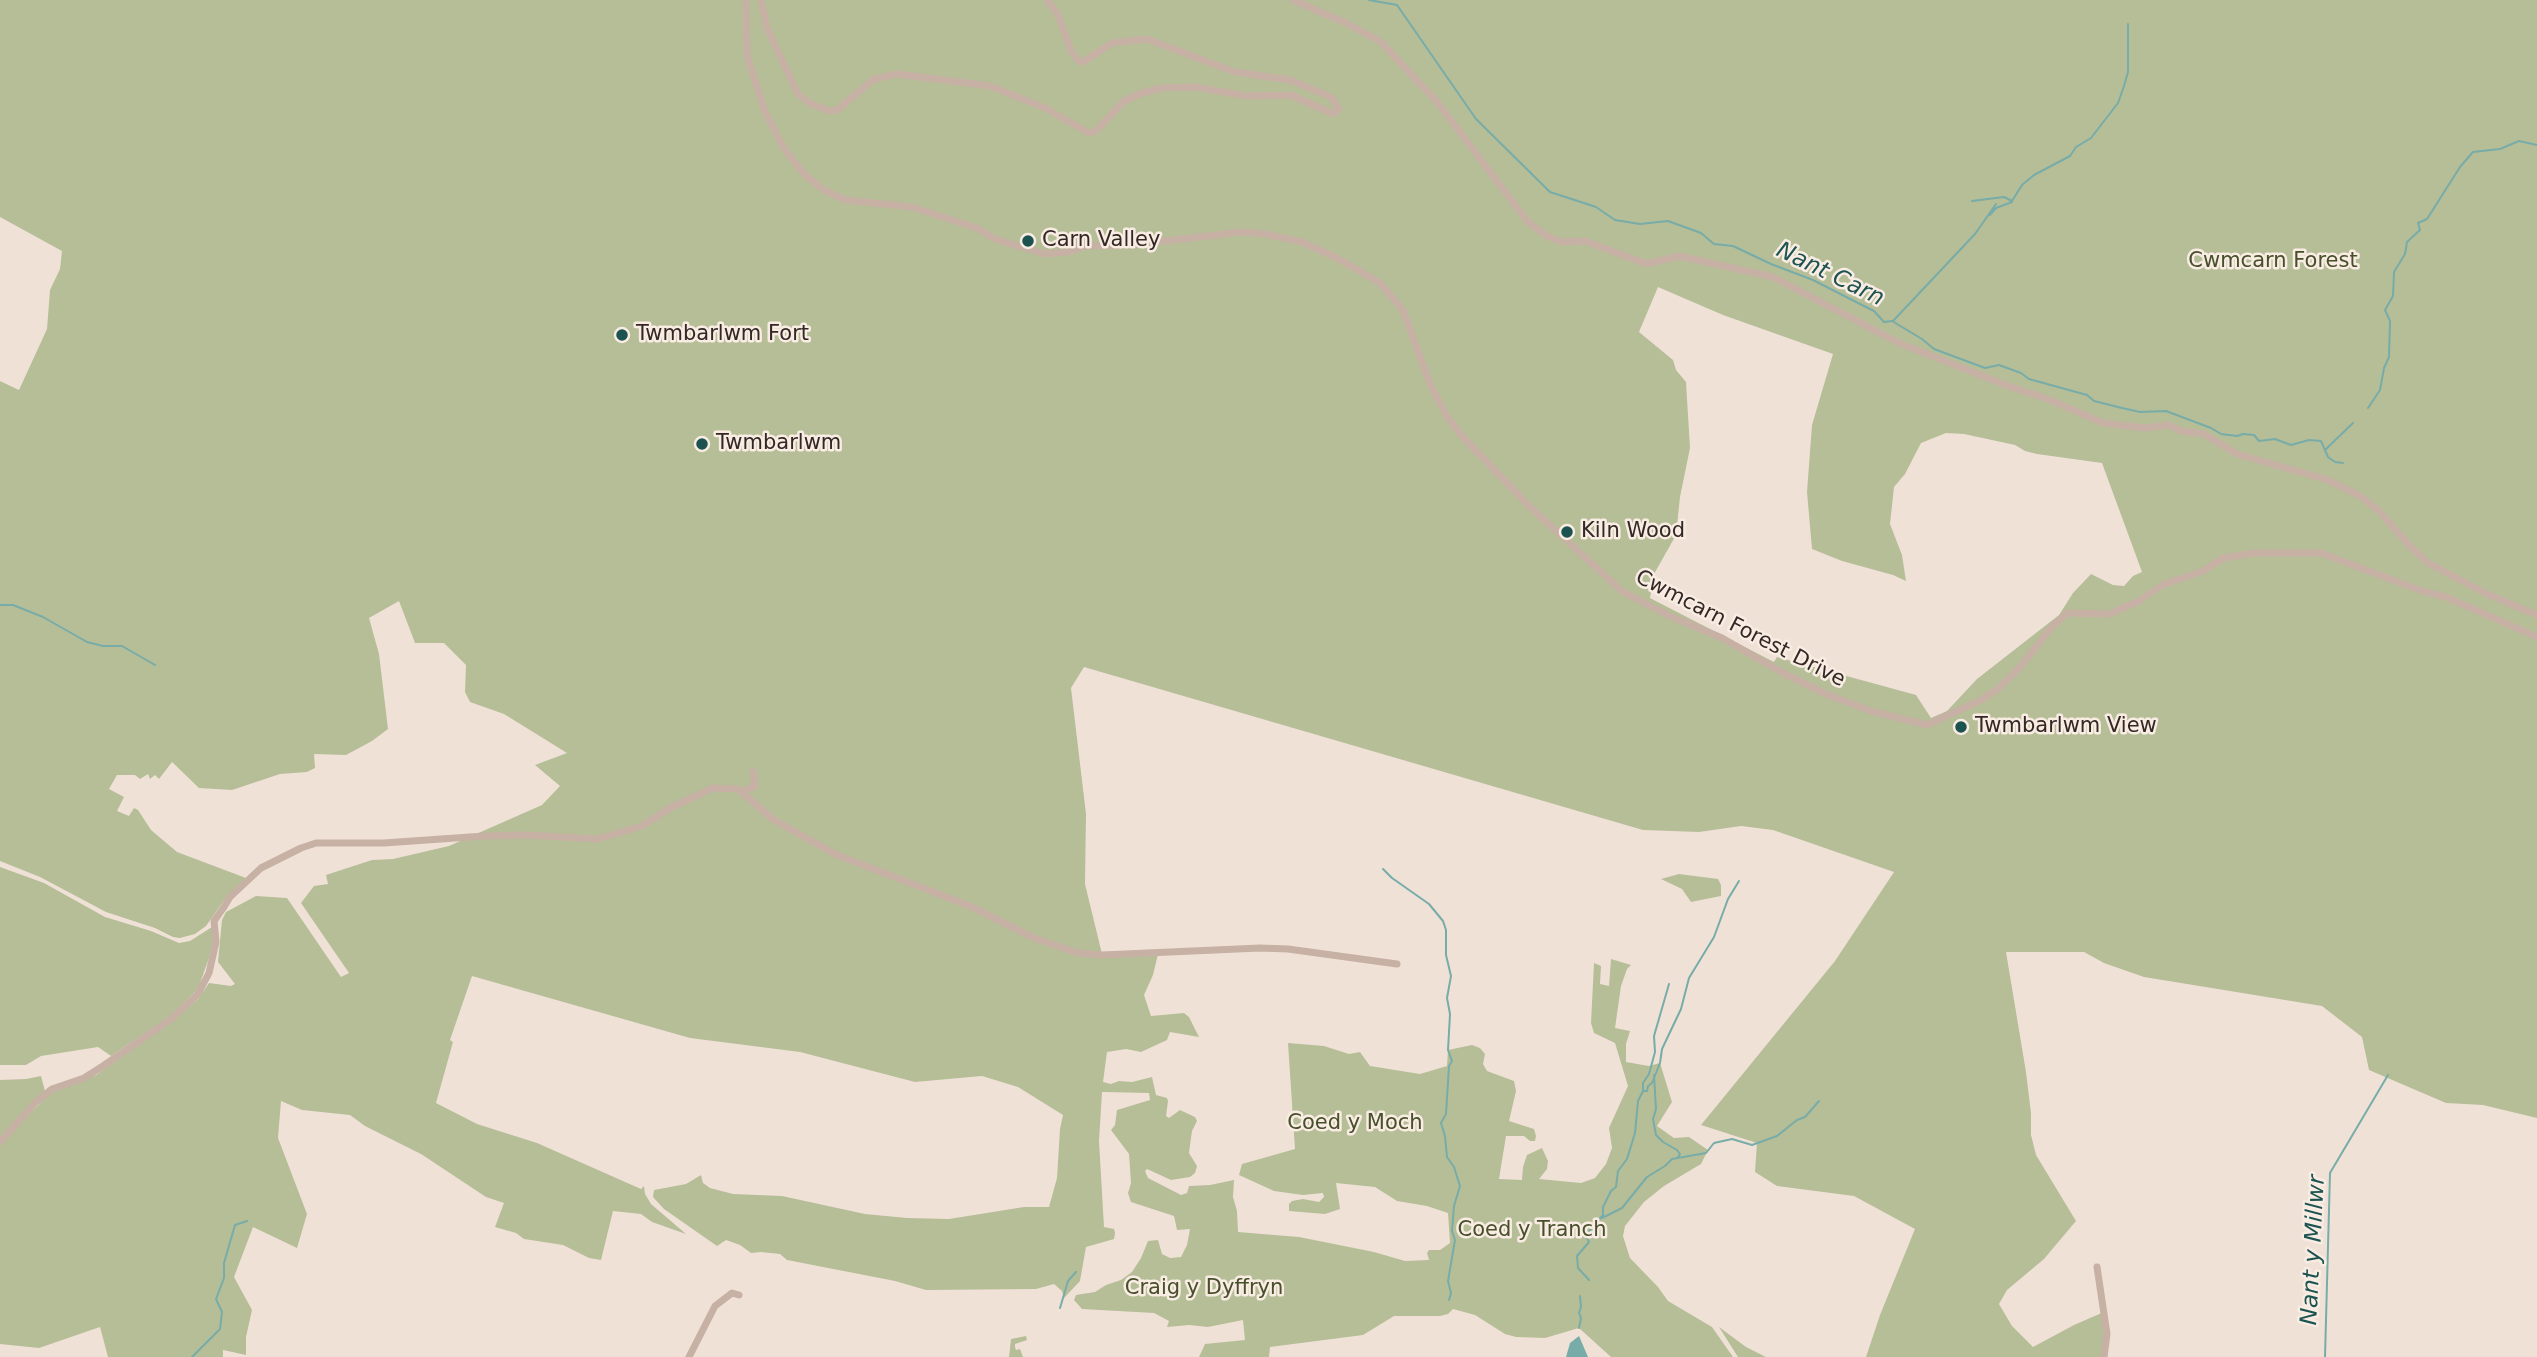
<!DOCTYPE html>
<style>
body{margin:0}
canvas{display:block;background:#f0e1d7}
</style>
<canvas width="2537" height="1357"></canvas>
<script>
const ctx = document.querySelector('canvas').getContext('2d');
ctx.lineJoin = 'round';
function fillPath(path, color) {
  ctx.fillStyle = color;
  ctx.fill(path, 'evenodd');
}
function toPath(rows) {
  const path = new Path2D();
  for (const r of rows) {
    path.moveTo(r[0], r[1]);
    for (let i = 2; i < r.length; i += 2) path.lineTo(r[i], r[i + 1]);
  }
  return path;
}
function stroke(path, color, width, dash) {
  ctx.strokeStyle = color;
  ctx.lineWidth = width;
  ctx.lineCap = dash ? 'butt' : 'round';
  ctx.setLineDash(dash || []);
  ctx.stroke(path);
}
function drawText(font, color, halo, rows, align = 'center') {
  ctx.font = font + ' "DejaVu Sans",sans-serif';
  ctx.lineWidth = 5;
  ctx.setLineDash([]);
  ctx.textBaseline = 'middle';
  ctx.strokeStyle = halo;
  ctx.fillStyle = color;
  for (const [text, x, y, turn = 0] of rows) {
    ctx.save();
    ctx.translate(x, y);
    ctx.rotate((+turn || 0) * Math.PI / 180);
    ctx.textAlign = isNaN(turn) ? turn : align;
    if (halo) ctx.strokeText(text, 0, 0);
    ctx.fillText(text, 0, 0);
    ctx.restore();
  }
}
fillPath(toPath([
 [0,0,2537,0,2537,1118,2483,1105,2446,1103,2369,1070,2362,1037,2322,1006,2144,977,2104,963,2084,952,2006,952,2026,1072,2031,1113,2031,1135,2036,1155,2076,1221,2044,1259,2007,1290,1999,1304,2012,1326,2033,1347,2074,1325,2104,1312,2104,1357,1866,1357,1880,1315,1915,1229,1854,1196,1777,1186,1755,1172,1757,1143,1701,1125,1835,961,1894,872,1773,830,1741,826,1699,832,1643,830,1084,667,1071,688,1086,814,1085,884,1103,958,1158,954,1153,975,1144,995,1151,1016,1184,1013,1189,1017,1199,1037,1170,1032,1167,1040,1141,1052,1126,1049,1107,1052,1103,1082,1111,1084,1119,1081,1132,1082,1152,1077,1156,1095,1167,1098,1168,1101,1166,1116,1169,1118,1180,1110,1195,1117,1197,1121,1192,1131,1189,1153,1197,1166,1195,1173,1190,1177,1171,1180,1147,1169,1145,1171,1148,1178,1181,1195,1187,1193,1189,1186,1210,1185,1234,1180,1233,1197,1237,1211,1238,1232,1299,1237,1374,1252,1405,1261,1429,1260,1427,1253,1429,1250,1440,1250,1450,1243,1448,1213,1427,1206,1397,1201,1375,1187,1336,1183,1340,1209,1325,1214,1289,1211,1289,1204,1292,1201,1303,1199,1319,1202,1324,1197,1323,1193,1303,1195,1274,1191,1239,1175,1242,1164,1295,1149,1288,1043,1324,1046,1349,1054,1360,1052,1370,1066,1420,1074,1447,1066,1448,1050,1472,1045,1480,1048,1485,1054,1483,1064,1487,1071,1514,1081,1516,1091,1509,1121,1534,1129,1536,1136,1535,1141,1530,1141,1524,1136,1506,1136,1499,1179,1522,1180,1523,1167,1527,1155,1542,1148,1548,1161,1547,1169,1539,1179,1581,1183,1595,1178,1606,1164,1612,1148,1609,1128,1628,1086,1615,1043,1594,1033,1591,1023,1594,963,1601,966,1600,984,1609,986,1611,959,1631,965,1627,969,1621,986,1615,1028,1630,1031,1626,1044,1626,1062,1649,1066,1660,1063,1672,1102,1657,1126,1674,1138,1689,1137,1708,1150,1701,1164,1664,1186,1644,1202,1625,1226,1623,1236,1630,1258,1658,1287,1668,1301,1712,1327,1733,1357,1611,1357,1579,1328,1545,1338,1516,1337,1505,1334,1475,1315,1453,1309,1448,1314,1440,1316,1394,1316,1363,1335,1270,1347,1269,1357,1199,1357,1205,1344,1245,1340,1243,1320,1208,1327,1189,1325,1167,1327,1169,1321,1154,1313,1082,1309,1074,1300,1076,1295,1095,1292,1106,1285,1121,1280,1132,1272,1141,1258,1148,1241,1158,1240,1162,1254,1170,1258,1181,1257,1187,1245,1190,1229,1177,1230,1174,1216,1131,1202,1128,1193,1131,1183,1129,1154,1111,1130,1115,1125,1117,1110,1150,1100,1149,1093,1102,1092,1099,1141,1104,1227,1114,1229,1115,1233,1114,1239,1086,1247,1080,1281,1064,1298,1062,1291,1054,1284,1036,1289,926,1290,895,1281,787,1260,780,1254,761,1252,751,1253,740,1245,726,1240,717,1246,664,1209,653,1197,654,1190,686,1184,701,1175,703,1183,710,1188,733,1194,782,1196,865,1214,907,1218,949,1219,1024,1207,1049,1207,1057,1178,1060,1129,1063,1115,1018,1087,982,1076,915,1082,800,1052,690,1038,472,976,450,1040,453,1042,436,1103,477,1124,537,1143,641,1189,644,1186,645,1194,651,1204,686,1234,652,1222,641,1214,613,1211,601,1260,589,1258,563,1245,524,1239,516,1233,495,1227,504,1203,486,1197,421,1154,365,1126,350,1115,302,1110,281,1101,278,1138,307,1214,297,1248,253,1227,234,1277,252,1310,246,1337,246,1355,223,1350,223,1357,108,1357,100,1327,39,1348,0,1344,0,1144,31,1112,51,1093,96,1075,168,1024,198,999,209,983,231,986,235,984,218,962,222,920,226,912,256,896,287,898,341,977,349,973,301,903,314,886,328,884,326,875,372,860,393,859,449,846,542,805,560,786,535,765,567,753,504,714,470,702,465,692,466,665,444,643,415,643,399,601,369,618,379,654,388,729,372,741,346,755,314,754,315,768,307,772,280,774,232,790,199,788,172,762,159,779,155,775,150,779,148,774,140,779,135,775,117,775,109,789,124,797,117,811,129,816,134,808,138,810,151,830,177,852,246,878,225,899,206,926,195,934,180,938,173,937,155,928,106,912,40,877,0,861,0,381,19,390,47,329,50,290,60,269,62,251,0,217],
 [1658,287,1723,315,1833,354,1812,425,1807,492,1812,549,1842,561,1893,575,1906,581,1902,555,1890,524,1894,487,1905,474,1921,443,1946,433,1964,434,2015,445,2025,451,2037,454,2102,463,2142,572,2133,576,2124,586,2113,585,2091,574,2073,593,2059,615,1977,679,1947,711,1931,718,1916,695,1777,657,1774,662,1650,598,1654,574,1676,535,1680,497,1690,448,1686,382,1676,370,1673,360,1639,332],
 [0,867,44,883,105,917,151,931,179,943,190,941,212,927,213,941,209,958,198,989,170,1016,111,1056,98,1047,41,1056,26,1065,0,1065],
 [1679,874,1718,879,1721,885,1721,896,1691,902,1682,889,1661,879],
 [41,1076,45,1091,0,1139,0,1080,26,1079],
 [1719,1327,1746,1347,1766,1357,1738,1357],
 [1026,1336,1027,1340,1015,1344,1015,1347,1016,1350,1020,1349,1023,1357,1031,1357,1009,1357,1011,1339]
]), '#b6be98');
fillPath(toPath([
 [1579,1336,1588,1357,1566,1357,1570,1343]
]), '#77aca8');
stroke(toPath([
 [1369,0,1397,5,1476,119,1550,192,1596,207,1615,220,1640,224,1668,221,1701,233,1714,244,1733,246,1771,264,1813,280,1862,305,1874,311,1884,322,1892,321,1922,339,1934,349,1985,368,1999,365,2021,373,2029,379,2087,395,2094,401,2122,408,2140,412,2166,411,2211,428,2221,434,2237,436,2243,434,2254,435,2259,441,2275,439,2291,445,2309,440,2321,441,2328,457,2335,462,2343,463],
 [1972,201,2004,197,2012,201,2022,185,2034,175,2070,156,2076,147,2091,138,2118,103,2124,86,2128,72,2128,24],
 [1990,215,1996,208,2012,202],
 [1893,321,1975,234,1996,204],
 [2368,408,2380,390,2384,368,2389,357,2390,321,2385,310,2393,296,2394,272,2405,254,2407,242,2420,230,2418,223,2427,219,2460,167,2473,152,2500,149,2519,141,2537,145],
 [2326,449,2353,423],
 [0,605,13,605,43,617,87,642,103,646,122,646,155,665],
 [1383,869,1392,878,1429,904,1443,921,1446,930,1446,955,1451,976,1447,998,1450,1014,1448,1050,1452,1061,1449,1066,1446,1114,1441,1123,1445,1136,1447,1157,1454,1167,1460,1186,1454,1206,1452,1231,1455,1240,1448,1281,1451,1293,1449,1300],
 [1654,1075,1656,1109,1653,1119,1656,1135,1663,1142,1677,1150,1680,1154,1678,1157],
 [1643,1090,1643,1083,1649,1074,1655,1052,1654,1036,1669,984],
 [1602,1218,1622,1208,1647,1177,1665,1166,1672,1159,1706,1153,1714,1143,1732,1139,1752,1145,1777,1136,1797,1120,1805,1117,1819,1101],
 [1589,1280,1578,1268,1577,1256,1589,1242,1587,1238,1590,1230,1603,1215,1603,1207,1611,1191,1616,1187,1618,1171,1627,1159,1635,1133,1638,1101,1643,1091,1647,1091,1648,1086,1652,1083,1660,1063,1662,1049,1681,1009,1689,978,1714,937,1728,899,1739,881],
 [1060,1308,1068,1281,1076,1272],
 [1579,1328,1581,1318,1579,1313,1581,1307,1580,1296],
 [192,1357,220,1329,222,1312,216,1299,224,1278,224,1263,235,1225,247,1221],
 [2325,1357,2330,1173,2388,1075]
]), '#77aca8', 2);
stroke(toPath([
 [746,0,747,55,765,112,785,150,805,175,824,190,845,200,912,207,977,228,995,239,1045,254,1067,252,1086,246,1130,245,1241,232,1265,234,1302,242,1339,259,1380,283,1403,310,1430,384,1446,415,1461,435,1530,507,1623,592,1672,617,1722,638,1783,673,1828,695,1871,711,1927,725,1981,700,1999,688,2020,667,2051,628,2067,613,2109,614,2139,601,2162,585,2203,571,2223,558,2254,553,2321,553,2422,591,2446,597,2537,637],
 [761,0,767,28,798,94,811,104,830,111,837,110,874,79,897,74,990,86,1045,108,1089,133,1096,131,1123,102,1139,94,1161,88,1195,87,1246,96,1291,95,1333,114,1339,109,1331,97,1290,80,1235,72,1147,39,1112,43,1083,62,1079,61,1072,53,1057,13,1047,0],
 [1293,0,1346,23,1381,42,1437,102,1528,222,1547,236,1562,242,1585,241,1647,264,1679,256,1773,277,1899,343,2008,386,2048,399,2103,423,2145,428,2169,425,2181,431,2204,434,2237,454,2328,480,2360,496,2379,511,2409,545,2428,563,2487,594,2537,615],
 [742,792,755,786,753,772],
 [0,1142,35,1103,52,1089,84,1078,103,1066,171,1019,198,994,209,973,216,942,214,921,224,907,230,897,261,868,301,848,316,843,384,843,484,836,527,835,598,839,642,826,670,808,713,788,738,789,774,820,837,855,970,906,1034,938,1078,953,1102,955,1260,948,1288,949,1397,964],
 [2097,1267,2107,1334,2104,1357],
 [689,1357,715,1306,732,1293,739,1295]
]), '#c7b0a4', 7);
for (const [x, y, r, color] of [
 [1028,241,7,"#1c5350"],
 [622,335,7,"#1c5350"],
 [702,444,7,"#1c5350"],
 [1567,532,7,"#1c5350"],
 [1961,727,7,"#1c5350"]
]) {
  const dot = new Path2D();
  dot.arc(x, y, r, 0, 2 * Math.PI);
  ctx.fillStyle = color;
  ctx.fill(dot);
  stroke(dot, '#f8ece3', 2.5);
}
drawText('21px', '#332825', '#f8ece3', [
 ["Carn Valley",1042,241],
 ["Twmbarlwm Fort",636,335],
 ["Twmbarlwm",716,444],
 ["Kiln Wood",1581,532],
 ["Twmbarlwm View",1975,727]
], 'left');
drawText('21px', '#47502a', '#f8ece3', [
 ["Cwmcarn Forest",2273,262],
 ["Coed y Moch",1355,1124],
 ["Coed y Tranch",1532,1231],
 ["Craig y Dyffryn",1204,1289]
]);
drawText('21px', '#332825', '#f8ece3', [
 ["Cwmcarn Forest Drive",1740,629,27]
]);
drawText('italic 23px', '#1c5350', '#f8ece3', [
 ["Nant Carn",1830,275,26],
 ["Nant y Millwr",2314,1250,-87]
]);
</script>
